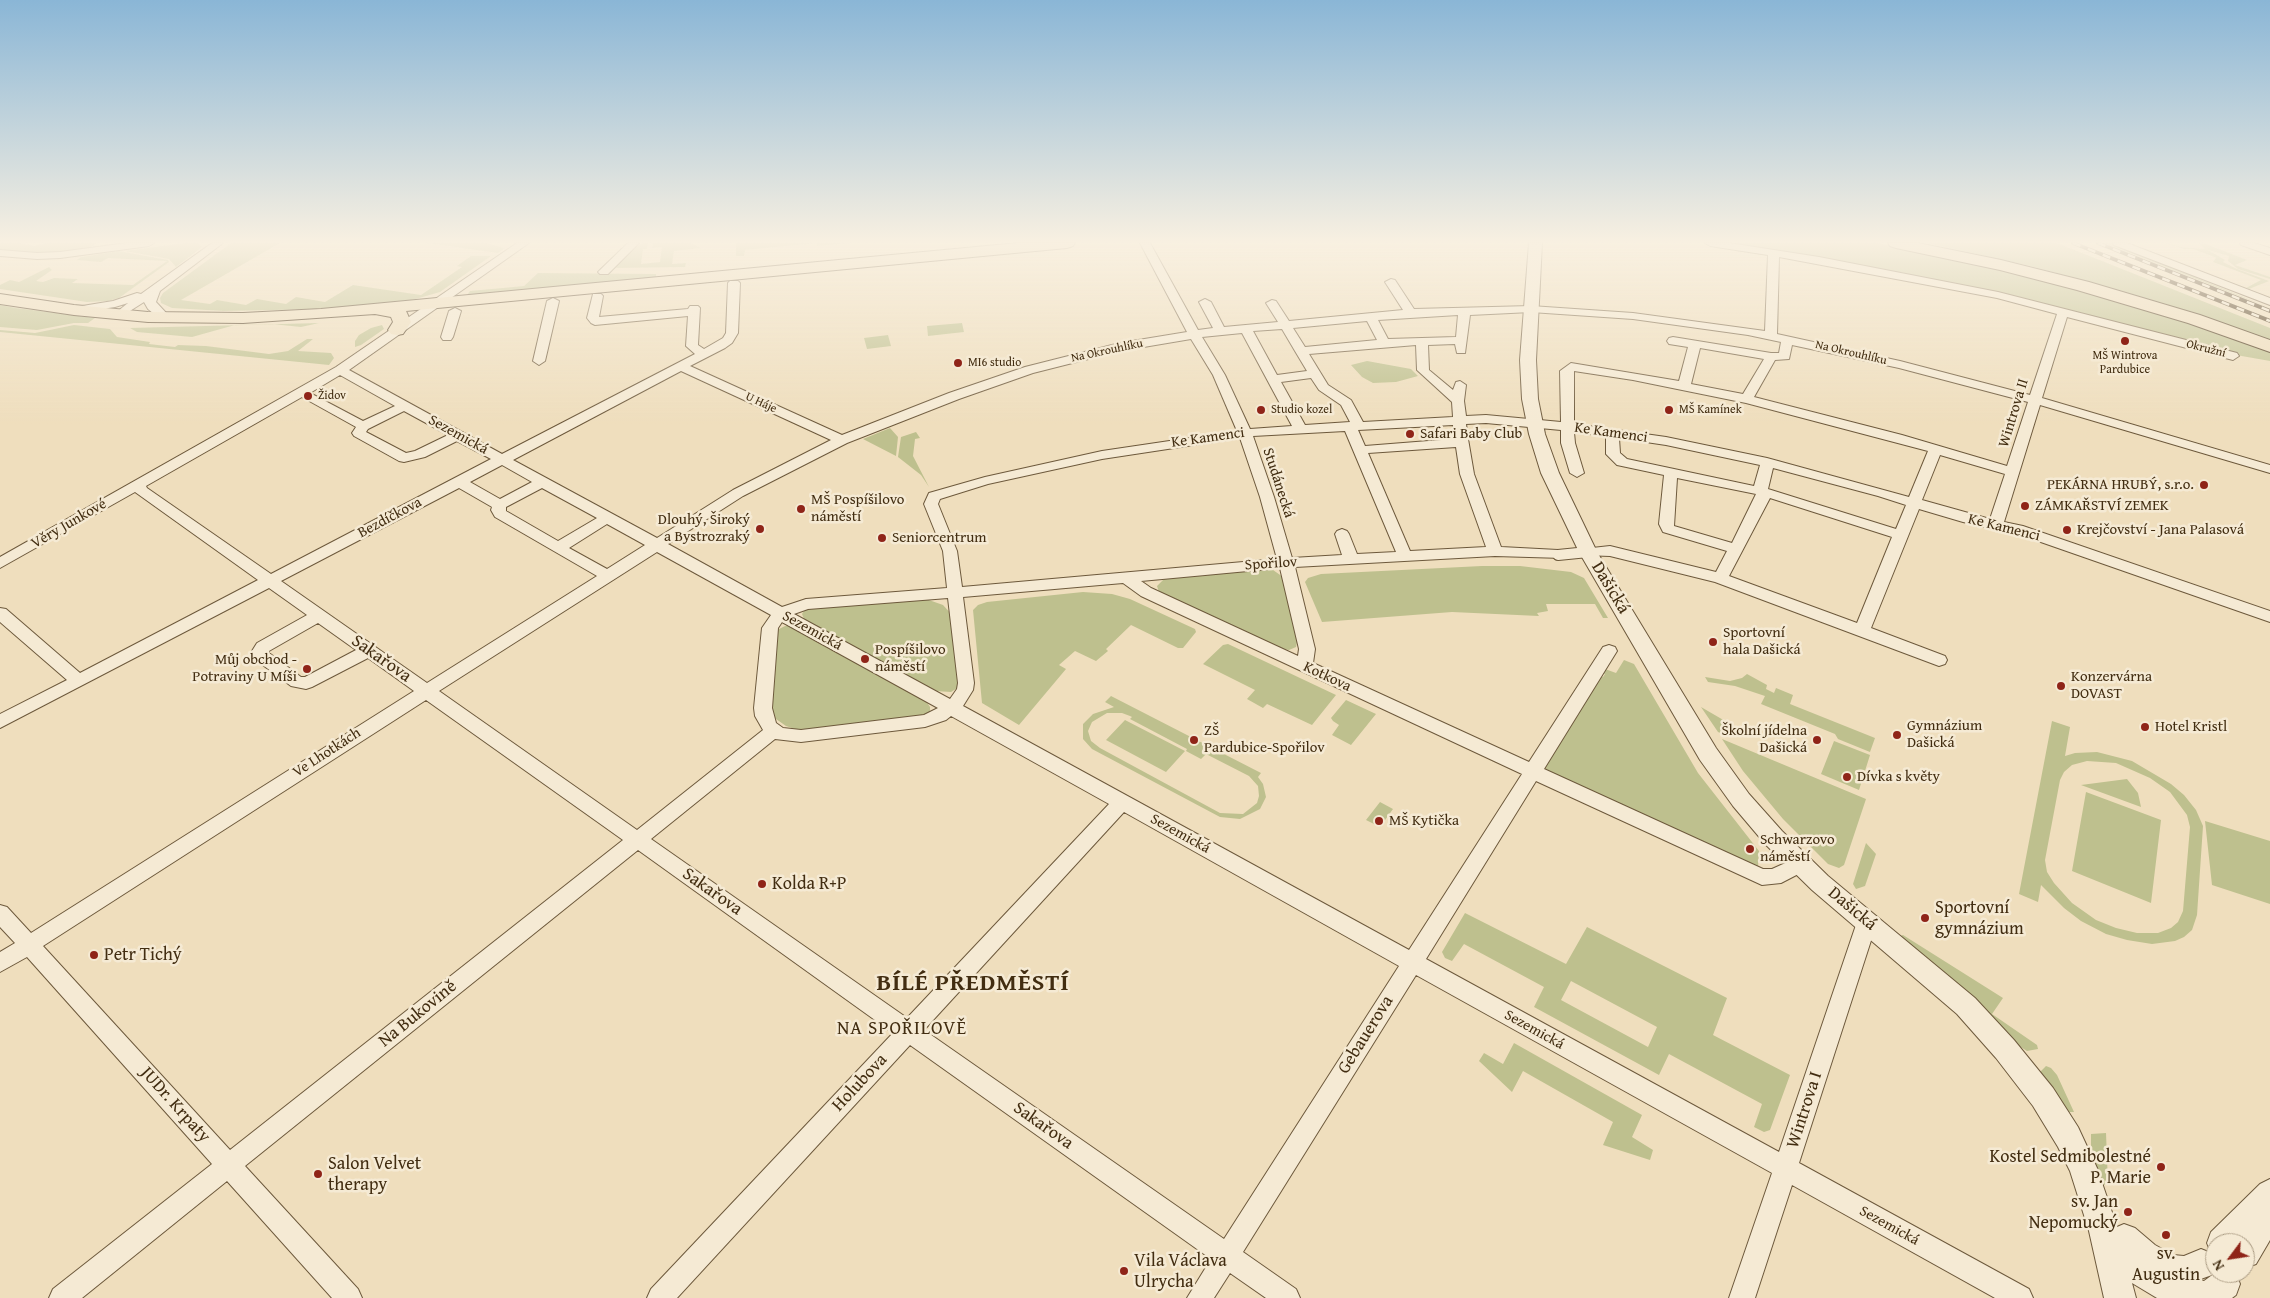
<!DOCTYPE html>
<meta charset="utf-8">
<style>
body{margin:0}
#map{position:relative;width:2270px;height:1298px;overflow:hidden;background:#efdebd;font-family:"Gentium Book Plus",serif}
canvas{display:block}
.north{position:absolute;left:2205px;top:1233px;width:50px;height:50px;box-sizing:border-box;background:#f5ead4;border:1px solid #ad9e86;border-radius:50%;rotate:239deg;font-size:14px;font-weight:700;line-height:20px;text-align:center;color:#422d11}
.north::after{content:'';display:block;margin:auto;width:18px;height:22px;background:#8f2418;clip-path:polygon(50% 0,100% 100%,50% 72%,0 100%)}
</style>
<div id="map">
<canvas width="2270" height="1298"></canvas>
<div class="north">N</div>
</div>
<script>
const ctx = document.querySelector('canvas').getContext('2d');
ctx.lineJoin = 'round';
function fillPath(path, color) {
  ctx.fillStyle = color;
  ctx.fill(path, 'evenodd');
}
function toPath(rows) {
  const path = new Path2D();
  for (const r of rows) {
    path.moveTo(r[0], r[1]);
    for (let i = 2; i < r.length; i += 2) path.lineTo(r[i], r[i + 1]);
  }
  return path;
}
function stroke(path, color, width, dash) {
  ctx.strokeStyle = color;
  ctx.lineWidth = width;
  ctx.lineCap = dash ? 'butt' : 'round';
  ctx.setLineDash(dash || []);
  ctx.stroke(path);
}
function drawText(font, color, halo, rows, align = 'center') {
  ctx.font = font + ' "Gentium Book Plus",serif';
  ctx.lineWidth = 5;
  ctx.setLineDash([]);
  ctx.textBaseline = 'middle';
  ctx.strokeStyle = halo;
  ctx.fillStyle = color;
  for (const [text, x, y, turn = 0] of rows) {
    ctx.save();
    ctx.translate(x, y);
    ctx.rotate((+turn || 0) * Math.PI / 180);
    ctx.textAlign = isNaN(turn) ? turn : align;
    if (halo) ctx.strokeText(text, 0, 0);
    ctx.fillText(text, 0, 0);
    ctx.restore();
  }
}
fillPath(toPath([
 [0,243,20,243,34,246,48,243,96,243,89,249,78,251,38,254,0,250],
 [184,243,198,243,202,247,176,267,169,259,125,251],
 [231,243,280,243,181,300,210,304,217,300,246,305,257,299,286,304,296,297,325,302,353,285,421,295,462,267,457,266,471,256,491,256,440,292,412,300,324,309,224,311,172,308,161,303,160,298,163,293],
 [427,243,486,243,505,248,498,253],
 [643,243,648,243,647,249,643,249,641,264,660,262,662,247,652,248,653,243,691,243,701,248,674,251,672,264,686,263,685,267,616,268,618,264,637,246],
 [736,243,849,243,817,246,817,243,745,250,744,256,736,256],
 [1722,243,1877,243,1963,259,2143,307,2270,350,2270,361,2236,355,2217,348,2208,348,1989,291,1904,273],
 [1927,243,2057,243,2270,328,2270,341,2195,314,2110,288,2030,266],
 [2104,243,2114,243,2200,276,2197,278,2270,308],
 [2166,243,2181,247,2205,249,2199,243,2206,244,2247,260,2235,265,2270,277,2270,279,2238,269,2228,261,2229,256,2208,250,2225,260,2223,262,2237,269,2269,281,2249,289,2246,288,2261,280,2213,262,2216,258,2212,256,2193,249,2184,249],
 [119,251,168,260,169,262,119,298,108,301,87,302,0,289,0,285,10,280,19,282,49,267,52,270,36,281,43,282,54,278,78,279,72,283,133,285,167,261,108,258,101,262,77,260,81,257],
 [715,271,717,271,717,274,465,298,470,291,524,286,538,273,656,274,656,277],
 [0,305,16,308,95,318,88,323,74,323,37,330,0,327],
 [319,323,301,327,272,324,235,325,192,337,137,332,130,328],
 [962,323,964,332,928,336,927,326],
 [74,325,110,329,117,337,150,342,149,344,175,347,178,345,206,346,269,354,288,351,307,339,313,339,298,351,331,353,334,358,329,365,0,332,0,330,35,333],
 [382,325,384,329,361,345,355,347,355,341,359,335,371,328],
 [888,335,891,346,867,349,864,338],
 [1367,361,1411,369,1418,376,1396,382,1373,383,1362,377,1351,365],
 [890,428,898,437,896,456,863,439],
 [916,432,920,438,915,439,913,456,929,487,921,475,898,457,901,437],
 [1482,566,1520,566,1571,572,1584,578,1608,618,1603,618,1595,604,1546,604,1548,611,1537,613,1539,616,1452,612,1322,622,1305,582,1308,578,1321,574],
 [1264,568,1273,570,1283,577,1298,638,1296,647,1289,650,1276,648,1165,596,1159,592,1157,586,1166,577],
 [1083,592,1112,594,1130,599,1195,629,1196,632,1183,648,1178,648,1131,625,1106,649,1108,651,1096,661,1075,651,1059,665,1066,669,1019,725,982,703,973,610,978,605,987,602],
 [926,599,943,605,953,616,959,687,951,692,935,691,804,619,802,614,806,608],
 [785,626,789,626,926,701,930,707,930,712,926,716,798,730,786,726,776,719,770,712,777,630],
 [1228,644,1336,695,1312,725,1267,704,1263,708,1247,699,1255,690,1203,664,1223,645],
 [1624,660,1634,664,1698,773,1759,851,1758,867,1748,864,1547,771,1545,768,1599,676,1603,677,1605,674,1602,673,1605,669,1616,673],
 [1747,674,1767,685,1766,689,1774,693,1776,688,1793,695,1790,704,1875,738,1870,752,1838,739,1835,734,1761,704,1765,696,1735,686,1708,682,1705,677,1730,681,1742,678],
 [1111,696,1261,773,1258,777,1263,784,1266,797,1260,809,1240,819,1220,817,1092,749,1083,739,1083,724,1093,714,1114,707,1105,702],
 [1107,713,1122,713,1130,716,1132,717,1130,719,1187,749,1186,751,1201,759,1206,754,1249,776,1258,786,1259,796,1257,803,1243,814,1220,813,1100,748,1091,741,1088,731,1092,722],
 [1346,700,1376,714,1351,745,1332,735,1339,725,1333,721,1331,718],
 [1701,707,1732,725,1727,736,1718,732],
 [1125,720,1185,751,1166,772,1106,740],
 [2052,721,2070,727,2065,756,2075,753,2097,752,2132,761,2171,784,2184,795,2196,810,2203,826,2197,915,2192,930,2184,937,2175,941,2152,944,2127,940,2106,934,2081,921,2064,908,2041,885,2038,902,2019,894],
 [2087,761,2116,763,2150,778,2170,792,2187,815,2190,827,2183,911,2178,922,2171,928,2158,933,2137,933,2116,928,2096,920,2072,903,2054,883,2047,872,2045,860,2060,780,2064,772,2072,765],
 [1722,739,1866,799,1844,865,1839,868,1828,864,1783,819,1743,771],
 [1834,741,1870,755,1859,790,1821,774],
 [2127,779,2138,793,2141,807,2081,785],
 [2086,792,2161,820,2151,903,2072,871],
 [1380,802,1393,809,1380,827,1366,820],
 [2205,821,2270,841,2270,904,2212,885],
 [1866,843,1876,854,1865,886,1856,889,1853,884],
 [1465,913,1566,964,1587,927,1727,998,1713,1035,1790,1075,1770,1130,1764,1132,1754,1127,1762,1104,1669,1054,1659,1075,1534,1007,1544,987,1464,944,1452,961,1445,958,1442,952],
 [1571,981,1657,1027,1648,1047,1561,1000],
 [1903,935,2003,998,1992,1014,2037,1045,2038,1049,2027,1051,2016,1044,1935,965,1900,936],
 [1514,1043,1642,1115,1632,1137,1653,1150,1650,1160,1603,1145,1613,1122,1523,1071,1512,1092,1479,1061,1484,1053,1503,1064],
 [2046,1066,2051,1068,2057,1075,2074,1112,2069,1112,2040,1072],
 [2106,1133,2108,1184,2103,1185,2091,1152,2091,1134]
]), '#bec08e');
const pedestrian = toPath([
 [1558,555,1588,552]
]);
const minor = toPath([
 [127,243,154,243,149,246,60,258,37,259,0,256,0,250,37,253,60,252,127,243],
 [212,243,223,243,160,291,156,302,169,316,171,318,169,320,161,320,148,309,144,302,119,318,113,315,128,303,115,307,76,313,70,310,76,307,113,301,137,293,141,294,212,243],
 [517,243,529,243,349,370,502,454,695,354,686,346,688,316,595,325,591,323,587,318,593,294,601,294,603,296,599,317,688,309,690,306,698,306,700,308,698,345,704,349,723,338,726,333,728,283,730,281,738,281,740,283,738,333,732,343,725,348,690,366,842,435,949,393,1025,367,1120,343,1187,332,1140,243,1150,243,1198,330,1213,328,1199,302,1205,299,1211,302,1224,327,1278,322,1266,303,1272,300,1276,301,1289,321,1403,310,1385,282,1391,279,1395,280,1414,309,1531,306,1633,313,1765,331,1768,255,1710,246,1705,243,1729,243,1819,257,1998,292,2237,353,2239,356,2233,360,2067,317,2042,398,2270,465,2270,473,2040,405,2004,522,2023,526,2270,611,2270,622,2015,533,1963,522,1919,509,1871,628,1945,656,1947,660,1945,664,1939,666,1715,582,1610,556,1583,555,1581,552,1583,549,1610,546,1716,572,1727,551,1663,532,1659,524,1664,475,1617,465,1606,454,1606,436,1574,432,1575,443,1584,473,1577,477,1570,473,1561,443,1561,430,1486,423,1466,424,1468,439,1474,474,1501,547,1558,550,1563,552,1565,555,1563,558,1495,556,1295,567,1315,649,1313,663,1529,762,1603,647,1609,645,1615,647,1617,651,1544,769,1763,869,1772,869,1801,856,1808,859,1811,864,1808,869,1781,883,1762,885,1536,781,1426,959,1779,1152,1857,922,1860,916,1867,914,1874,916,1877,922,1799,1163,2029,1289,2033,1298,1995,1298,1792,1185,1755,1298,1729,1298,1772,1173,1416,975,1243,1252,1296,1289,1300,1298,1266,1298,1230,1273,1214,1298,1187,1298,1211,1259,910,1045,677,1298,647,1298,651,1289,893,1033,638,850,245,1166,358,1289,362,1298,332,1298,227,1181,82,1298,49,1298,53,1289,212,1164,27,957,0,972,0,952,15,943,0,927,0,905,7,907,31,933,414,691,368,658,312,687,306,689,291,686,256,660,252,651,257,643,307,615,269,588,0,728,0,714,67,680,0,622,0,608,6,609,80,673,258,580,135,492,0,568,0,557,336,367,517,243],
 [1779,257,1997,298,2057,314,2030,395,1900,361,1777,334,1779,257],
 [1531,312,1633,319,1748,335,1781,342,1779,353,1771,353,1673,337,1669,338,1667,341,1669,344,1688,347,1679,381,1571,363,1560,371,1561,422,1486,415,1466,416,1464,401,1466,385,1460,381,1456,382,1453,390,1429,370,1428,345,1455,344,1457,353,1465,353,1470,315,1531,312],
 [1458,315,1456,337,1388,339,1378,320,1458,315],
 [1367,321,1377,340,1305,347,1293,328,1367,321],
 [1282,329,1295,351,1307,371,1277,375,1253,331,1282,329],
 [1242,333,1292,426,1250,429,1225,375,1202,337,1242,333],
 [1191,339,1213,375,1237,431,1102,451,985,477,929,493,924,504,943,551,947,588,806,599,782,607,668,544,743,496,847,443,959,399,1033,373,1120,351,1191,339],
 [1416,345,1417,370,1452,402,1453,417,1363,422,1351,400,1328,385,1309,354,1416,345],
 [1792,345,1899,368,2028,402,2007,466,1902,435,1754,397,1775,360,1789,359,1792,345],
 [1700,348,1764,359,1743,394,1691,384,1700,348],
 [681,371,831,440,733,490,657,538,513,460,681,371],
 [1574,371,1633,380,1746,403,1928,451,1909,497,1767,458,1666,437,1574,424,1574,371],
 [340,375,395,406,363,421,310,393,340,375],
 [1311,378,1319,390,1341,405,1350,422,1305,425,1281,382,1311,378],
 [302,397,356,427,352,433,354,436,399,461,404,462,425,457,457,441,491,459,271,574,147,488,146,486,302,397],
 [404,411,448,435,415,451,406,453,366,432,368,429,404,411],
 [1453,425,1454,439,1365,446,1358,430,1453,425],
 [1345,431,1396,552,1357,554,1349,534,1347,531,1342,529,1337,531,1335,534,1342,555,1292,558,1274,497,1253,436,1345,431],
 [1240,438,1260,497,1277,559,962,587,957,551,938,504,940,499,988,484,1102,459,1240,438],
 [1619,438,1666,445,1760,465,1754,486,1627,459,1620,453,1619,438],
 [1456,447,1460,474,1486,547,1410,551,1368,453,1456,447],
 [1940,455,2005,474,1990,519,1922,500,1940,455],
 [502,465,532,482,500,499,470,482,502,465],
 [1773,468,1878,496,1906,505,1896,529,1768,489,1773,468],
 [1677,478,1756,494,1732,543,1674,526,1677,478],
 [459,488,492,507,491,510,495,517,597,576,427,683,281,581,459,488],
 [542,488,597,518,558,541,506,511,506,507,542,488],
 [1770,498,1892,537,1857,623,1729,576,1770,498],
 [607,524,645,545,607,569,569,548,607,524],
 [657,552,771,615,762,628,754,708,755,716,763,730,637,830,439,691,657,552],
 [1280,568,1299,649,1298,656,1151,588,1141,581,1280,568],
 [1123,583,1141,596,1522,774,1409,950,963,706,973,690,974,683,963,597,1123,583],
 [948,598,958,683,957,689,950,699,794,614,808,609,948,598],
 [782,622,938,708,924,715,801,730,783,728,776,723,772,708,778,628,782,622],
 [318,623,356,650,305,677,301,677,269,653,269,651,318,623],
 [426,700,623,840,230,1150,43,946,426,700],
 [951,716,1109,804,907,1018,651,839,775,739,801,742,925,727,946,720,951,716],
 [1124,812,1399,966,1224,1239,924,1030,1124,812],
 [628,243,639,243,608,274,600,274,598,272,600,270,628,243],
 [2113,243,2127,243,2270,298,2270,305,2114,245,2113,243],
 [2240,243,2254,243,2270,248,2270,255,2241,245,2240,243],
 [553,298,559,301,545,361,539,365,533,361,547,301,553,298],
 [455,308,461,311,453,337,451,340,443,340,441,337,449,311,455,308]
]);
const tertiary = toPath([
 [1529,243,1542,243,1536,360,1538,399,1545,434,1559,473,1597,552,1716,748,1749,794,1782,831,1828,876,1975,998,2014,1040,2053,1088,2078,1127,2097,1168,2117,1227,2124,1224,2135,1228,2155,1245,2173,1255,2184,1256,2201,1249,2211,1253,2207,1243,2211,1232,2260,1184,2270,1179,2270,1240,2256,1264,2245,1268,2245,1243,2215,1243,2215,1255,2212,1254,2215,1267,2212,1275,2198,1280,2204,1281,2215,1273,2236,1273,2240,1284,2236,1295,2232,1298,2157,1298,2132,1283,2136,1298,2104,1298,2089,1231,2070,1171,2058,1147,2033,1106,1996,1058,1957,1014,1812,890,1766,845,1733,806,1700,760,1579,552,1541,473,1529,434,1522,399,1520,360,1529,243]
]);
const primary = toPath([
 [1018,243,1075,243,1073,246,1067,248,406,311,411,322,403,334,397,335,391,334,388,330,393,322,391,317,375,314,243,323,148,322,74,315,0,304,0,294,74,305,148,312,243,313,321,309,1018,243],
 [1888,243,1918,243,2001,260,2089,282,2200,315,2270,340,2270,352,2188,323,2077,290,2000,270,1896,248,1890,246,1888,243]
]);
stroke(pedestrian, '#6d593c', 12);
stroke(minor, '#6d593c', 2);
stroke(tertiary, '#6d593c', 2);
stroke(primary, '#422d11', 2);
stroke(pedestrian, '#f5ead4', 10);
fillPath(minor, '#f5ead4');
fillPath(tertiary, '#f5ead4');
fillPath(primary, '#efdebd');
const rail = toPath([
 [2073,243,2270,321],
 [2098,243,2270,311]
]);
stroke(rail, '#422d11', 4);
stroke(rail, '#f5ead4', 2.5, [8]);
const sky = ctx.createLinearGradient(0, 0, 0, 424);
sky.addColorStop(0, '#8ab6d6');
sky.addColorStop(0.57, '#f8f0e1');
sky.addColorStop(1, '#f8f0e100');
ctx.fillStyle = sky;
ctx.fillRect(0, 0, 2270, 424);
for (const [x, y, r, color] of [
 [2125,341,5,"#8f2418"],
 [958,363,5,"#8f2418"],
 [308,396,5,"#8f2418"],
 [1261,410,5,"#8f2418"],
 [1669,410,5,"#8f2418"],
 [1410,434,5,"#8f2418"],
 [2204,485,5,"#8f2418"],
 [2025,506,5,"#8f2418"],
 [801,509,5,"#8f2418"],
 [760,529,5,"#8f2418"],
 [2067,530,5,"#8f2418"],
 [882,538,5,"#8f2418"],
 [1713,642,5,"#8f2418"],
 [865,659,5,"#8f2418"],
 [307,669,5,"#8f2418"],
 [2061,686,5,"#8f2418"],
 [2145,727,5,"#8f2418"],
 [1897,735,5,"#8f2418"],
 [1194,740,5,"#8f2418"],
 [1817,740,5,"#8f2418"],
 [1847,777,5,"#8f2418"],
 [1379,821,5,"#8f2418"],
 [1750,849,5,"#8f2418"],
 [762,884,5,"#8f2418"],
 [1925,918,5,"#8f2418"],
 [94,955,5,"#8f2418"],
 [2161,1167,5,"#8f2418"],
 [318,1174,5,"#8f2418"],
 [2128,1212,5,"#8f2418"],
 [2166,1235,5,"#8f2418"],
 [1124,1271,5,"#8f2418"]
]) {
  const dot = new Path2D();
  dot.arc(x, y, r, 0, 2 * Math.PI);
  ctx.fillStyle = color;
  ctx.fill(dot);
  stroke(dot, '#f5ead4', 2);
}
drawText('12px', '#422d11', '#f5ead4', [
 ["Okružní",2206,349,14],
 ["Na Okrouhlíku",1107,351,-12],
 ["Na Okrouhlíku",1851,353,13],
 ["U Háje",761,403,25]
]);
drawText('12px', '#422d11', '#f5ead4', [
 ["MŠ Wintrova",2125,356,"center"],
 ["Pardubice",2125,370,"center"],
 ["MI6 studio",968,363],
 ["Židov",318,396],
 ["Studio kozel",1271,410],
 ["MŠ Kamínek",1679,410]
], 'left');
drawText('15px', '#422d11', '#f5ead4', [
 ["Wintrova II",2014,413,-73],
 ["Ke Kamenci",1611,433,8],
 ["Sezemická",458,435,29],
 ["Ke Kamenci",1208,438,-8],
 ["Studánecká",1278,483,72],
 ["Bezdíčkova",390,518,-28],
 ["Věry Junkové",69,524,-30],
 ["Ke Kamenci",2004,528,14],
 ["Spořilov",1271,564,-4],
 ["Sezemická",812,631,29],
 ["Kotkova",1327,677,25],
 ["Ve Lhotkách",327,753,-33],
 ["Sezemická",1180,834,29],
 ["Sezemická",1534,1030,29],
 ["Sezemická",1889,1226,29]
]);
drawText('15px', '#422d11', '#f5ead4', [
 ["Safari Baby Club",1420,434],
 ["PEKÁRNA HRUBÝ, s.r.o.",2194,485,"right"],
 ["MŠ Pospíšilovo",811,500],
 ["náměstí",811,517],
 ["ZÁMKAŘSTVÍ ZEMEK",2035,506],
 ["Dlouhý, Široký",750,520,"right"],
 ["a Bystrozraký",750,537,"right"],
 ["Krejčovství - Jana Palasová",2077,530],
 ["Seniorcentrum",892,538],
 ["Sportovní",1723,633],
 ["hala Dašická",1723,650],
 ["Pospíšilovo",875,650],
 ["náměstí",875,667],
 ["Můj obchod -",297,660,"right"],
 ["Potraviny U Míši",297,677,"right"],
 ["Konzervárna",2071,677],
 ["DOVAST",2071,694],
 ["Gymnázium",1907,726],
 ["Dašická",1907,743],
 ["Hotel Kristl",2155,727],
 ["ZŠ",1204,731],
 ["Pardubice-Spořilov",1204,748],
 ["Školní jídelna",1807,731,"right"],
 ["Dašická",1807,748,"right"],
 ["Dívka s květy",1857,777],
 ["MŠ Kytička",1389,821],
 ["Schwarzovo",1760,840],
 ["náměstí",1760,857]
], 'left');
drawText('18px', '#422d11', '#f5ead4', [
 ["Dašická",1610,588,59],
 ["Sakařova",381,659,35],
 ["Sakařova",712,892,35],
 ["Dašická",1852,909,40],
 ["Na Bukovině",418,1014,-39],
 ["Gebauerova",1366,1035,-58],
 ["Holubova",860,1083,-47],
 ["JUDr. Krpaty",175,1105,48],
 ["Wintrova I",1805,1110,-72],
 ["Sakařova",1043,1126,35]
]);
drawText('18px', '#422d11', '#f5ead4', [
 ["Kolda R+P",772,884],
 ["Sportovní",1935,908],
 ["gymnázium",1935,929],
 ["Petr Tichý",104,955],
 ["Kostel Sedmibolestné",2151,1157,"right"],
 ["P. Marie",2151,1178,"right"],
 ["Salon Velvet",328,1164],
 ["therapy",328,1185],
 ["sv. Jan",2118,1202,"right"],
 ["Nepomucký",2118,1223,"right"],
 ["sv.",2166,1254,"center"],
 ["Augustin",2166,1275,"center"],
 ["Vila Václava",1134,1261],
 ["Ulrycha",1134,1282]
], 'left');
ctx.letterSpacing = '1px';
drawText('19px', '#422d11', '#f5ead4', [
 ["NA SPOŘILOVĚ",902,1029]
]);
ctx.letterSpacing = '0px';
ctx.letterSpacing = '1px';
drawText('bold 24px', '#422d11', '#f5ead4', [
 ["BÍLÉ PŘEDMĚSTÍ",973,984]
]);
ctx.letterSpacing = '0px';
</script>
